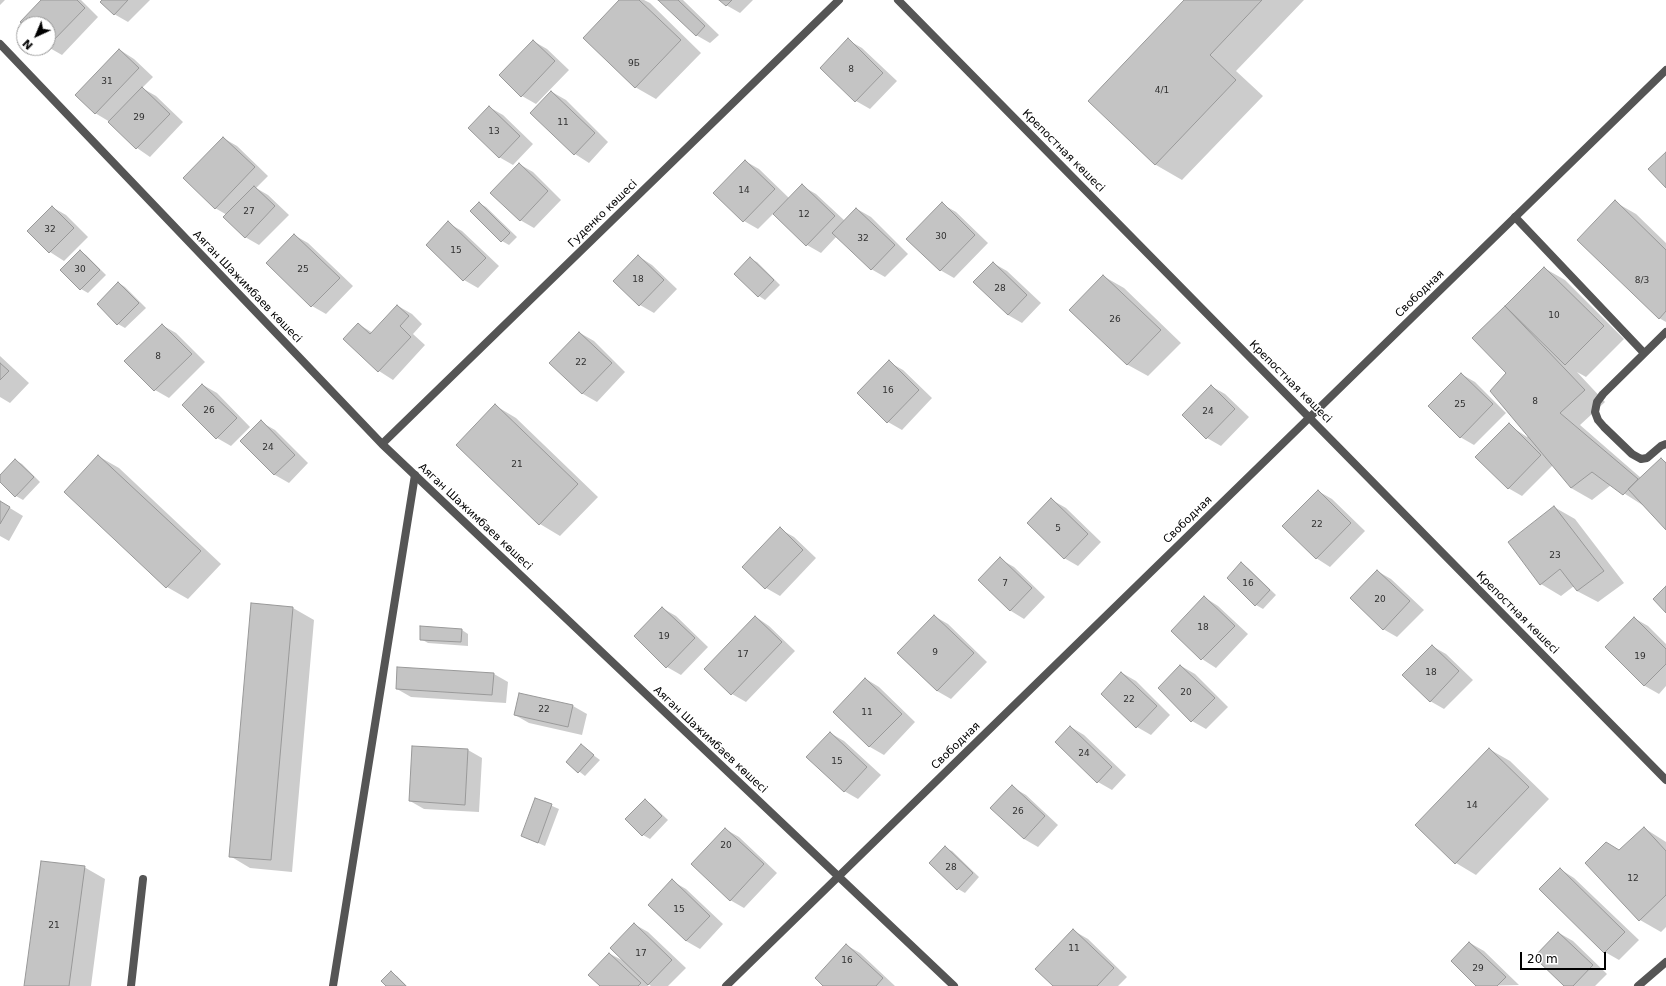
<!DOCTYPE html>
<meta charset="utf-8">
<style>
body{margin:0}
#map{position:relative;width:1666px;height:986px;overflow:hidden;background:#fff;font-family:"DejaVu Sans",sans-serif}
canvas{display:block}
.north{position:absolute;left:16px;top:16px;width:40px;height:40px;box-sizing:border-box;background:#fff;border:1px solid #999;border-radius:50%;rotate:224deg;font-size:11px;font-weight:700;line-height:16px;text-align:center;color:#000}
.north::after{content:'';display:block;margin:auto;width:14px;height:18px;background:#000;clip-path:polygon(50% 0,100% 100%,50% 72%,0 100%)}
.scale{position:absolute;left:1520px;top:952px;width:86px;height:18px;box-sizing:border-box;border:2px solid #000;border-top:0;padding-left:5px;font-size:12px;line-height:14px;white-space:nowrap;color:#000;-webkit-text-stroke:3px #fff;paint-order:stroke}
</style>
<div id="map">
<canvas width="1666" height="986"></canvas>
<div class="north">N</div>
<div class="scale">20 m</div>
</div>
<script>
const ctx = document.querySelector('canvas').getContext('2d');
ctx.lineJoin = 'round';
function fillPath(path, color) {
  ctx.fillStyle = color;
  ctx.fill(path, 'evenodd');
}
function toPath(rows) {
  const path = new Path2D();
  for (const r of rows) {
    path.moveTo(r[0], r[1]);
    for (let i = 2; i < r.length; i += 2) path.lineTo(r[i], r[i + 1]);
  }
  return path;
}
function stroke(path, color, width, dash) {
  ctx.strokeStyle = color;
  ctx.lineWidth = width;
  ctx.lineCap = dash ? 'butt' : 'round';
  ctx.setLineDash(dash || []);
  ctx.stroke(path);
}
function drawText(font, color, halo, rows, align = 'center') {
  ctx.font = font + ' "DejaVu Sans",sans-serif';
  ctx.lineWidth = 3;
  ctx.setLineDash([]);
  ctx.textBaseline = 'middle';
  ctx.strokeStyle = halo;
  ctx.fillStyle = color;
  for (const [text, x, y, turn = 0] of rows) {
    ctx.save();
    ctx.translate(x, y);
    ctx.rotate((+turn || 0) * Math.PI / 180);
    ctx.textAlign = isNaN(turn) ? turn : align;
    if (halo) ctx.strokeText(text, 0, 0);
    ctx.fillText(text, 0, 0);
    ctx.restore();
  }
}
fillPath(toPath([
 [0,0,5,0,0,5],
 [43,0,81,0,98,17,62,55,48,47,48,24,24,24],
 [103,0,150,0,128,22,114,14],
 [621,0,644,0,650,3,701,53,656,99,635,87],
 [660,0,683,0,719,35,710,43,696,35],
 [721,0,753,0,740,13,726,5],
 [1186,0,1304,0,1236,71,1263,96,1182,180,1156,165,1089,101],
 [848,40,862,48,897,81,870,109,856,101],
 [533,41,547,49,569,70,536,104,522,96],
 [120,50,134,59,153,77,142,88,156,96,183,122,150,157,137,148,110,122,95,113],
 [552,92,566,100,608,142,589,163,575,154,532,113],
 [489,107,503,115,533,144,513,165,499,157],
 [223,138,237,146,268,176,256,188,268,195,289,215,259,245,245,237,227,215,215,208],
 [745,161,759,169,789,198,802,186,816,194,845,221,857,209,871,217,908,254,885,277,871,269,837,236,821,253,807,245,774,213,758,229,744,221,714,193],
 [519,164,533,172,561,200,534,228,520,220],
 [1615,202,1636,214,1666,243,1666,322,1659,318],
 [479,203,486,207,517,237,509,245,502,241,471,211],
 [942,204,956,212,988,243,954,278,940,270],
 [52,207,66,215,88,237,64,261,50,252,28,231],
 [448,223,462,231,499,266,478,288,464,280,427,245],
 [294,235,308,243,353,286,326,314,312,306],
 [80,251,86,255,106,275,88,293,81,289,61,270],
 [638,256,652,265,677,289,654,313,640,305],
 [750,259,757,262,780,285,765,300,759,296,735,274],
 [993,263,1007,271,1041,303,1022,323,1008,315],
 [1544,268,1565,280,1624,339,1586,377,1577,372,1605,402,1580,425,1641,478,1661,459,1666,462,1666,528,1644,506,1611,485,1592,500,1571,488,1553,465,1522,496,1508,488,1509,425,1527,437,1528,436,1507,373,1473,338],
 [1103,276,1124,288,1181,343,1148,376,1128,365,1071,310],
 [119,283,125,287,146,308,125,328,118,324,98,304],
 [398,306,412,314,422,324,413,334,425,345,393,380,379,371,344,339,358,324,373,333],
 [162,325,176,333,205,362,169,398,155,390],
 [580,333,594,341,625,372,597,402,583,394,551,363],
 [0,356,29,383,10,403,0,397],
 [889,362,903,370,932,398,902,430,888,422],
 [1461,374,1475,382,1506,413,1474,445,1460,437],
 [203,385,217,393,250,427,231,446,217,438],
 [1211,386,1225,394,1249,417,1221,446,1207,438,1183,415],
 [496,406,516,418,598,497,560,536,540,524],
 [261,422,275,430,308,463,289,483,275,475,242,441],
 [98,456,119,468,221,564,188,599,167,587,65,492],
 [15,460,22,464,40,482,23,500,16,496,0,481,0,476],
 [1318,491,1332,499,1365,531,1330,567,1316,558],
 [1052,500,1066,508,1101,542,1078,566,1064,558],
 [0,502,23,516,9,541,0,536],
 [1554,507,1575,519,1624,583,1598,602,1577,591,1574,586,1561,596,1541,584],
 [780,529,794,537,816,558,780,596,766,588],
 [1000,559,1014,567,1045,597,1024,619,1011,611,979,580],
 [1242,564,1248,568,1276,595,1263,609,1256,605,1228,578],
 [1377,571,1391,579,1424,610,1397,637,1383,629],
 [1204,597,1218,606,1248,634,1216,668,1202,659,1172,631],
 [293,608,314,620,292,872,250,868,230,856],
 [662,608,676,616,708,647,681,675,667,667],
 [934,616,948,624,987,662,951,699,937,691,898,653],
 [756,617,769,626,795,651,746,702,732,694],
 [1634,618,1648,626,1666,644,1666,686,1659,694,1645,686,1606,647],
 [462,630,468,634,468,646,428,643,421,639],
 [1432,646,1446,654,1473,680,1444,709,1430,701],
 [1181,666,1195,674,1228,707,1206,729,1192,721],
 [1122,673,1136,681,1170,715,1151,735,1137,727],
 [494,674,508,682,506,703,411,697,397,689],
 [866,679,879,687,915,722,884,755,870,747,834,712],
 [520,694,573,706,587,714,582,735,529,723,515,715],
 [1071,727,1084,735,1126,775,1112,790,1098,782],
 [830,733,844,741,881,775,858,799,844,791],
 [581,746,600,760,585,776,567,762],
 [1489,749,1510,761,1549,799,1476,875,1456,863],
 [468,750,482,758,479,812,424,809,410,801],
 [1012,787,1026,795,1058,825,1038,847,1024,839],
 [536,799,559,809,545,846,522,836],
 [645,800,651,804,668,820,650,839,643,835,626,819],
 [1644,828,1666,842,1666,927,1661,932,1640,920,1619,851],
 [725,829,739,837,777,873,744,908,730,900],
 [945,848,952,851,979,877,965,893,958,889,930,863],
 [84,867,105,879,91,986,25,986],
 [1560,869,1574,878,1639,940,1619,960,1605,952,1541,889],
 [672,881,686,889,723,924,700,949,686,941],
 [634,924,648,932,686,968,668,986,651,986,647,983,648,986,601,986,610,954,626,962],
 [1074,931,1088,939,1127,977,1118,986,1055,986],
 [1559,933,1573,941,1607,974,1595,986,1565,986],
 [1470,943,1484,951,1519,985,1478,986],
 [846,945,860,953,895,986,825,986],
 [391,973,397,976,407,986,387,986]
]), '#0003');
const building = toPath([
 [41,0,77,0,85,8,48,46,48,24,24,24,24,25,20,22,41,0],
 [102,0,128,0,114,15,100,2,102,0],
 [619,0,639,0,681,40,635,88,583,38,619,0],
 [658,0,678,0,705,26,696,36,658,0],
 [719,0,732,0,726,6,719,0],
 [1184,0,1262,0,1210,55,1236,80,1155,165,1088,101,1184,0],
 [848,38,883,73,855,102,820,68,848,38],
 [533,40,555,61,521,97,499,75,533,40],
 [119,49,139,68,95,114,75,95,119,49],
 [142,87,170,114,136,149,108,122,142,87],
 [551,91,595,133,574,155,530,113,551,91],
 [489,106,520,136,499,158,468,128,489,106],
 [223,137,255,167,215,209,183,178,223,137],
 [1666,152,1666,188,1648,169,1666,152],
 [745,160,775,189,743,222,713,193,745,160],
 [519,163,548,191,520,221,490,193,519,163],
 [802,184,835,216,806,246,773,214,802,184],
 [254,186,275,206,245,238,223,217,254,186],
 [1615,200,1666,250,1666,311,1659,319,1577,240,1615,200],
 [479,202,510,233,501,242,470,211,479,202],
 [942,202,975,235,940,271,906,239,942,202],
 [52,206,74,228,49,253,27,231,52,206],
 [856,208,895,245,871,270,832,233,856,208],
 [448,221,486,258,463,281,426,245,448,221],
 [294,234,340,278,311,307,266,263,294,234],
 [80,250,100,270,80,290,60,270,80,250],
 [638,255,664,280,639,306,613,281,638,255],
 [750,257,774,280,758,297,734,274,750,257],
 [993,262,1027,295,1008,315,973,282,993,262],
 [1544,267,1604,326,1565,365,1505,306,1544,267],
 [1103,275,1161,330,1127,365,1069,310,1103,275],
 [118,282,139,303,117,325,97,304,118,282],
 [397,305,409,316,400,326,411,337,378,372,343,339,358,323,370,334,397,305],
 [1505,306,1585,390,1560,413,1638,479,1623,495,1592,472,1571,488,1490,391,1506,373,1472,338,1505,306],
 [162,324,192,354,154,391,124,361,162,324],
 [579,332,612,363,582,394,549,363,579,332],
 [889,360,919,390,887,423,857,393,889,360],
 [0,363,9,371,0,380,0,363],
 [1461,373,1493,404,1460,438,1428,406,1461,373],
 [202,384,237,418,216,439,182,405,202,384],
 [1211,385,1235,409,1206,439,1182,415,1211,385],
 [495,404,578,484,539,525,456,445,495,404],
 [261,420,295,455,274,475,240,441,261,420],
 [1509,423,1541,455,1508,489,1475,457,1509,423],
 [98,455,201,551,166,588,64,492,98,455],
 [1661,458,1666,463,1666,530,1628,489,1661,458],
 [15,459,34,477,15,497,0,482,0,475,15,459],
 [1318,490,1351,523,1316,559,1282,526,1318,490],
 [1051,498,1088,534,1064,559,1027,523,1051,498],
 [0,501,10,507,0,524,0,501],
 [1554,506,1604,571,1577,591,1560,569,1540,585,1508,542,1554,506],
 [780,527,803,550,765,589,742,567,780,527],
 [1000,557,1032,588,1010,611,978,580,1000,557],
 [1241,562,1270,590,1255,606,1227,578,1241,562],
 [1377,570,1410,601,1383,630,1350,598,1377,570],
 [1666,586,1666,613,1653,599,1666,586],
 [1204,596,1235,626,1201,660,1171,631,1204,596],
 [251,603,293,607,271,860,229,857,251,603],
 [662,607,695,638,666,668,634,636,662,607],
 [934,615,974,653,937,691,897,653,934,615],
 [755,616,782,642,731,695,704,669,755,616],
 [1634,617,1666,649,1666,664,1644,686,1605,647,1634,617],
 [420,626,462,629,461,642,420,640,420,626],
 [1432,645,1459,671,1430,702,1402,675,1432,645],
 [1180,665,1215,698,1191,722,1158,688,1180,665],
 [397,667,494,673,492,695,396,689,397,667],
 [1121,672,1157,706,1136,728,1101,694,1121,672],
 [865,678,902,714,869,747,833,712,865,678],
 [519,693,573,705,568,727,514,715,519,693],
 [1070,726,1112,767,1097,783,1055,742,1070,726],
 [830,732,867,767,844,792,806,757,830,732],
 [581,744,594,755,578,773,566,762,581,744],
 [412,746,468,749,465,805,409,801,412,746],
 [1489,748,1529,787,1455,864,1415,825,1489,748],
 [1012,785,1045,816,1024,839,990,808,1012,785],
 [535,798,552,804,538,843,521,836,535,798],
 [645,799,662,816,642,836,625,819,645,799],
 [1644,827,1666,851,1666,895,1639,921,1585,863,1606,842,1619,850,1644,827],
 [725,828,764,864,730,901,691,864,725,828],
 [945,846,973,873,957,890,929,863,945,846],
 [41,861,85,866,69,986,24,986,41,861],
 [1560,868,1625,932,1604,953,1539,889,1560,868],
 [672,879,710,916,686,941,648,905,672,879],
 [634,923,672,960,648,985,610,948,634,923],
 [1073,929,1114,968,1097,986,1053,986,1035,969,1073,929],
 [1558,932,1593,965,1573,986,1564,986,1534,957,1558,932],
 [1469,942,1506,977,1497,986,1476,986,1451,961,1469,942],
 [846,944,883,978,876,986,823,986,815,978,846,944],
 [609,953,641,983,638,986,600,986,588,975,609,953],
 [391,971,406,986,386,986,381,981,391,971]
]);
fillPath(building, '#c4c4c4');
stroke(building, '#999', 1);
stroke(toPath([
 [1515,217,1644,353],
 [1666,332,1603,394,1597,402,1595,412,1598,420,1604,427,1632,454,1641,459,1647,458,1661,446,1666,444],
 [131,986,143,879],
 [333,986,415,475]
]), '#555', 8);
stroke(toPath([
 [898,0,1666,780],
 [0,44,382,444,954,986],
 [382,444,839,0],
 [726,986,1666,70],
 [1638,986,1666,962]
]), '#555', 8);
drawText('9px', '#313131', null, [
 ["9Б",634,64],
 ["8",851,70],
 ["31",107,82],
 ["4/1",1162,91],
 ["29",139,118],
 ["11",563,123],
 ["13",494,132],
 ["14",744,191],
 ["27",249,212],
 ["12",804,215],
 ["32",50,230],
 ["30",941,237],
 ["32",863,239],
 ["15",456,251],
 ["30",80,270],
 ["25",303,270],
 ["18",638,280],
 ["8/3",1642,281],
 ["28",1000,289],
 ["10",1554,316],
 ["26",1115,320],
 ["8",158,357],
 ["22",581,363],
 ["16",888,391],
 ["8",1535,402],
 ["25",1460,405],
 ["26",209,411],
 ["24",1208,412],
 ["24",268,448],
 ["21",517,465],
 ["22",1317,525],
 ["5",1058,529],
 ["23",1555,556],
 ["7",1005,584],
 ["16",1248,584],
 ["20",1380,600],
 ["18",1203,628],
 ["19",664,637],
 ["9",935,653],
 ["17",743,655],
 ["19",1640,657],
 ["18",1431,673],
 ["20",1186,693],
 ["22",1129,700],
 ["22",544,710],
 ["11",867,713],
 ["24",1084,754],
 ["15",837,762],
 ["14",1472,806],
 ["26",1018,812],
 ["20",726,846],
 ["28",951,868],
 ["12",1633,879],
 ["15",679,910],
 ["21",54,926],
 ["11",1074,949],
 ["17",641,954],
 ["16",847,961],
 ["29",1478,969]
]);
drawText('11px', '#000', '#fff', [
 ["Крепостная көшесі",1063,151,45],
 ["Гуденко көшесі",603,214,-44],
 ["Аяган Шажимбаев көшесі",247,287,46],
 ["Свободная",1420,294,-44],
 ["Крепостная көшесі",1290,382,45],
 ["Аяган Шажимбаев көшесі",475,517,43],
 ["Свободная",1188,520,-44],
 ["Крепостная көшесі",1517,613,45],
 ["Аяган Шажимбаев көшесі",710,740,43],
 ["Свободная",956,746,-44]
]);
</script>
